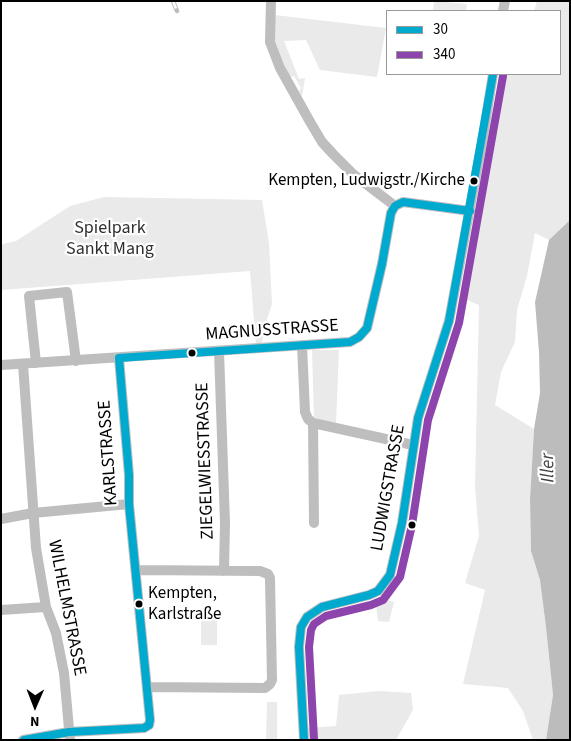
<!DOCTYPE html>
<meta charset="utf-8">
<style>
body{margin:0}
#map{position:relative;width:571px;height:741px;overflow:hidden;background:#fff;font-family:"Source Sans 3",sans-serif}
canvas{display:block}
.frame{position:absolute;inset:0;border:2px solid #000;pointer-events:none}
.legend{position:absolute;left:386px;top:10px;width:175px;height:65px;box-sizing:border-box;background:#fff;border:1px solid #999;margin:0;padding:6px 9px;list-style:none;font-size:15px;color:#000}
.legend li{display:flex;align-items:center;gap:10px;height:25px}
.legend b{width:25px;border:1px solid #999}
.north{position:absolute;left:10px;top:681px;width:50px;height:50px;-webkit-text-stroke:4px #fff;paint-order:stroke;rotate:181deg;font-size:14px;font-weight:700;line-height:20px;text-align:center;color:#000}
.north::after{content:'';display:block;margin:auto;width:18px;height:22px;background:#000;clip-path:polygon(50% 0,100% 100%,50% 72%,0 100%)}
</style>
<div id="map">
<canvas width="571" height="741"></canvas>
<div class="frame"></div>
<ul class="legend">
<li><b style="height:6px;background:#00a9ce"></b>30</li>
<li><b style="height:6px;background:#8e44ad"></b>340</li>
</ul>
<div class="north">N</div>
</div>
<script>
const ctx = document.querySelector('canvas').getContext('2d');
ctx.lineJoin = 'round';
function fillPath(path, color) {
  ctx.fillStyle = color;
  ctx.fill(path, 'evenodd');
}
function toPath(rows) {
  const path = new Path2D();
  for (const r of rows) {
    path.moveTo(r[0], r[1]);
    for (let i = 2; i < r.length; i += 2) path.lineTo(r[i], r[i + 1]);
  }
  return path;
}
function stroke(path, color, width, dash) {
  ctx.strokeStyle = color;
  ctx.lineWidth = width;
  ctx.lineCap = dash ? 'butt' : 'round';
  ctx.setLineDash(dash || []);
  ctx.stroke(path);
}
function drawText(font, color, halo, rows, align = 'center') {
  ctx.font = font + ' "Source Sans 3",sans-serif';
  ctx.lineWidth = 4.5;
  ctx.setLineDash([]);
  ctx.textBaseline = 'middle';
  ctx.strokeStyle = halo;
  ctx.fillStyle = color;
  for (const [text, x, y, turn = 0] of rows) {
    ctx.save();
    ctx.translate(x, y);
    ctx.rotate((+turn || 0) * Math.PI / 180);
    ctx.textAlign = isNaN(turn) ? turn : align;
    if (halo) ctx.strokeText(text, 0, 0);
    ctx.fillText(text, 0, 0);
    ctx.restore();
  }
}
fillPath(toPath([
 [434,1,467,4,466,11,433,11],
 [537,1,570,1,570,220,549,240,535,233,527,276,517,310,515,342,501,372,495,405,534,429,530,499,531,551,540,580,546,627,553,695,546,740,533,740,523,711,508,688,463,684,485,590,465,583,479,536,475,486,479,305,462,298,485,180,502,74,560,74,560,11,534,11],
 [275,15,386,28,377,77,320,70,306,40,284,41,299,79,305,78,302,97,299,91,301,88,294,76,289,77,275,41],
 [104,197,262,200,269,243,272,304,263,331,262,343,256,344,250,271,1,290,1,246,3,244,16,241,70,206],
 [312,350,339,350,336,424,322,421,314,417],
 [387,600,394,602,389,622,378,621,376,605],
 [217,614,217,645,201,645,201,615],
 [378,691,411,693,413,710,396,740,307,740,307,728,336,726,339,695],
 [267,702,277,702,277,740,266,740]
]), '#eaeaea');
fillPath(toPath([
 [570,220,570,740,546,740,553,695,546,627,540,580,531,551,530,499,534,429,540,393,539,352,535,302,549,240]
]), '#bcbcbc');
stroke(toPath([
 [271,1,270,42,280,68,309,120,322,142,333,154,353,174,395,206],
 [503,11,505,1],
 [302,345,305,412,308,419,313,423,413,445],
 [219,351,225,523,224,571],
 [36,363,29,296,67,292,76,361],
 [23,364,36,548,46,607,56,633,64,673,70,740],
 [1,365,350,342,359,337,367,328,382,264,391,213,395,206,403,202,470,211],
 [313,423,314,523],
 [1,519,33,513,129,504],
 [136,570,260,571,268,574,270,578,272,680,270,684,265,688,147,687],
 [1,610,46,607],
 [23,740,69,732,144,728,149,725,150,720,129,504,129,475,119,358],
 [304,740,299,647,301,627,307,617,322,607,369,595,378,591,390,575,402,523,418,418,449,321,483,137,493,74]
]), '#bebebe', 10);
const rail = toPath([
 [173,1,177,11]
]);
stroke(rail, '#bdbdbd', 4.5);
stroke(rail, '#fff', 2.5, [8]);
stroke(toPath([
 [119,358,350,342,359,337,367,328,382,264,391,213,395,206,403,202,470,211],
 [119,358,129,475,129,504,150,720,149,725],
 [24,740,69,732,144,728,149,725],
 [304,740,299,647,301,627,307,617,322,607,369,595,378,591,390,575,402,523,418,418,449,321,493,74]
]), '#00a9ce', 8);
stroke(toPath([
 [314,739,309,647,311,630,314,624,326,616,371,605,383,600,400,577,412,525,428,420,459,323,503,76]
]), '#8e44ad', 8);
for (const [x, y, r, color] of [
 [474,181,4.5,"#000"],
 [192,353,4.5,"#000"],
 [412,525,4.5,"#000"],
 [139,604,4.5,"#000"]
]) {
  const dot = new Path2D();
  dot.arc(x, y, r, 0, 2 * Math.PI);
  ctx.fillStyle = color;
  ctx.fill(dot);
  stroke(dot, '#fff', 2);
}
drawText('17px', '#000', '#fff', [
 ["Kempten, Ludwigstr./Kirche",465,181],
 ["Kempten,",148,594,"left"],
 ["Karlstraße",148,615,"left"]
], 'right');
drawText('18px', '#2f2f2f', '#fff', [
 ["Spielpark",110,229],
 ["Sankt Mang",110,250]
]);
drawText('18px', '#000', '#fff', [
 ["MAGNUSSTRASSE",272,331,-4],
 ["KARLSTRASSE",109,453,-94],
 ["ZIEGELWIESSTRASSE",206,461,-92],
 ["LUDWIGSTRASSE",389,488,-80],
 ["WILHELMSTRASSE",66,608,79]
]);
drawText('italic 19px', '#404040', '#fff', [
 ["Iller",549,468,-91]
]);
</script>
